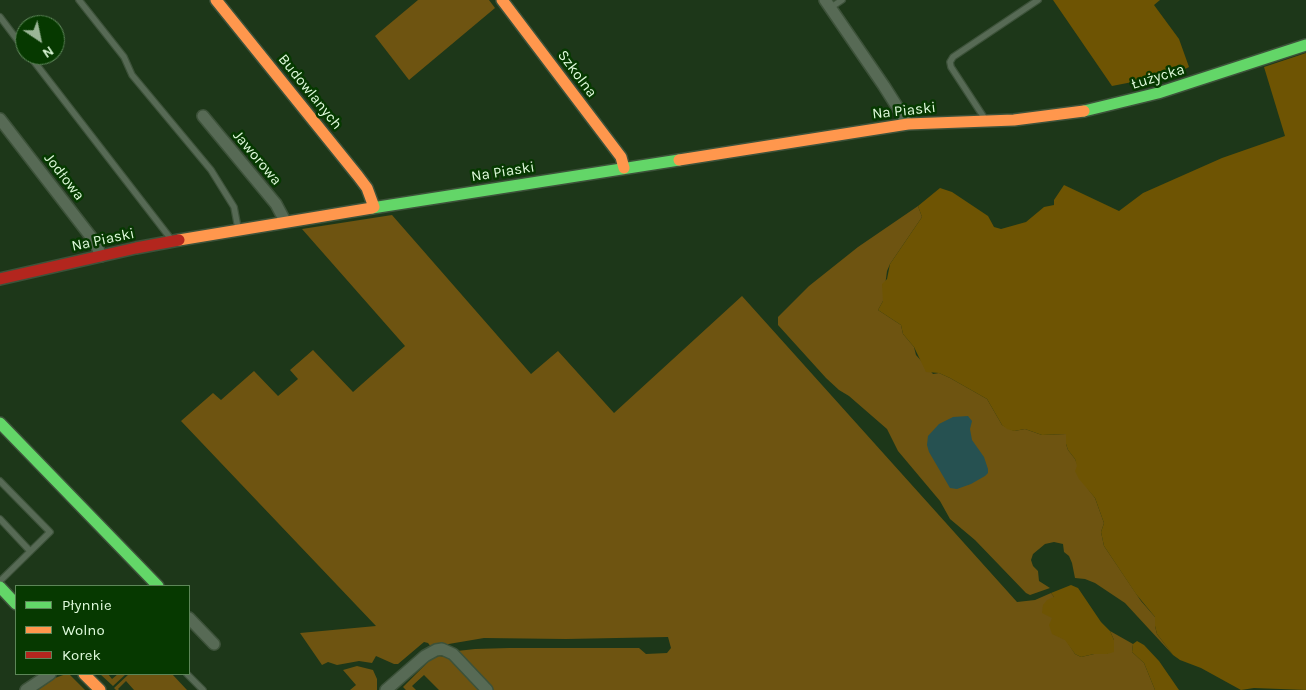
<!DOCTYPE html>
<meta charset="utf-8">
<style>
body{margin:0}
#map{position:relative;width:1306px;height:690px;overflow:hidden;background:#1d3719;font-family:Karla,sans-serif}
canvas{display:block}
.legend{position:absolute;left:15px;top:585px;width:175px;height:90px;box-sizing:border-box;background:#063900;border:1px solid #5d8658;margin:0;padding:6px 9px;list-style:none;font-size:15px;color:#dffadb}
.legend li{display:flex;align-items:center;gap:10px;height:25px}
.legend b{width:25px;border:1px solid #5d8658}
.north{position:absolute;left:15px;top:15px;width:50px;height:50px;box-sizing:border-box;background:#063900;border:1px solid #5d8658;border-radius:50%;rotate:146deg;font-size:14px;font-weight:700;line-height:20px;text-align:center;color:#dffadb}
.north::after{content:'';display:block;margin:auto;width:18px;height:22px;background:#9bb697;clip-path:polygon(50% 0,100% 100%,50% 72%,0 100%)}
</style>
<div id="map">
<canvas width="1306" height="690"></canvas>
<ul class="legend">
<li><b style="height:6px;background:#63d668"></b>Płynnie</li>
<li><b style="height:6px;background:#ff974d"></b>Wolno</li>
<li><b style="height:6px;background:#b3261e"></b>Korek</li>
</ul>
<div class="north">N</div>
</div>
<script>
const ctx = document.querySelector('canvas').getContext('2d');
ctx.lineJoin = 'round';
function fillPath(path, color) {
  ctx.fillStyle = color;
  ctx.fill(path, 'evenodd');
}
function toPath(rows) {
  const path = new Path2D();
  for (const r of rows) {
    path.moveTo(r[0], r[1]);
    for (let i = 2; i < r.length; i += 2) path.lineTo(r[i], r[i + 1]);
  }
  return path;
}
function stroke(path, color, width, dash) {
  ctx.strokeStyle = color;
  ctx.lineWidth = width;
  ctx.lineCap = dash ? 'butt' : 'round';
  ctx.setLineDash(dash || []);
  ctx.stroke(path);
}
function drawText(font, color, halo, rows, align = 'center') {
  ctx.font = font + ' Karla,sans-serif';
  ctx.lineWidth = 5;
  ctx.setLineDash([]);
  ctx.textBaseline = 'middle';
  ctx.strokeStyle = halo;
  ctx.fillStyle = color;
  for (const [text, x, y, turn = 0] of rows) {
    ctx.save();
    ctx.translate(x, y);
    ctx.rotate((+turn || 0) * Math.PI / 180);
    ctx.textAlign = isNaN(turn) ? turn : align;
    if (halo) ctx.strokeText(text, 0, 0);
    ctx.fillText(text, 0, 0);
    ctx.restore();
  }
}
fillPath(toPath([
 [418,0,489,0,495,8,409,80,375,36],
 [918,206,922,217,890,264,887,271,883,301,878,310,901,325,903,334,914,347,916,355,933,374,939,373,950,378,987,399,1002,425,1014,431,1025,429,1042,435,1066,434,1066,444,1068,450,1075,459,1088,489,1095,498,1104,523,1101,532,1104,546,1141,601,1155,617,1155,626,1157,634,1173,655,1125,603,1095,583,1085,579,1075,578,1072,563,1069,556,1064,552,1063,544,1054,542,1045,544,1033,554,1031,560,1033,566,1038,571,1039,581,1050,588,1030,595,1026,593,975,540,950,519,940,501,898,451,887,429,849,396,839,390,826,378,778,325,778,317,809,286,858,247],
 [392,215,531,374,558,351,614,413,742,296,1017,602,1035,600,1051,593,1054,597,1052,618,1075,654,1081,657,1094,654,1107,654,1114,640,1110,631,1133,644,1132,652,1144,663,1155,690,492,690,457,651,475,649,509,648,639,648,646,654,667,653,671,648,668,637,566,639,484,638,431,647,428,643,424,642,398,664,394,664,376,656,372,663,359,661,337,665,328,662,322,665,300,633,376,626,181,421,213,393,221,400,254,371,278,396,298,379,290,370,313,350,353,392,405,346,302,229],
 [447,654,483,690,439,690,424,675,412,686,416,690,406,690,403,687,431,659,439,656,446,657],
 [357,666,373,670,377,679,377,690,350,690,356,685,343,670],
 [66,674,69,674,85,690,38,690,55,678],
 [100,674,108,674,112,679,118,674,126,674,113,686],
 [129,674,172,674,187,690,134,690,126,681,118,689,119,690,116,690,114,688]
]), '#6e5411');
fillPath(toPath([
 [1053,0,1160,0,1154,5,1179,39,1189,67,1177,73,1163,76,1112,86],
 [1306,53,1306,690,1254,688,1241,690,1201,668,1180,660,1173,655,1157,634,1155,626,1155,617,1136,594,1104,546,1101,532,1104,523,1095,498,1079,479,1075,471,1077,466,1075,459,1068,450,1066,444,1066,434,1042,435,1025,429,1014,431,1007,429,1002,425,987,399,950,378,939,373,926,372,914,347,903,334,901,325,878,310,883,301,882,284,887,279,890,264,922,217,918,206,940,188,952,192,988,216,994,227,1001,229,1026,222,1044,207,1054,205,1054,200,1064,185,1119,211,1143,193,1222,158,1285,136,1264,67],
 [1071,585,1078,588,1101,622,1110,631,1114,640,1114,652,1107,654,1094,654,1081,657,1075,654,1065,640,1052,634,1049,625,1052,618,1042,613,1043,605,1047,600,1054,597,1051,593],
 [1137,641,1144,645,1159,661,1179,690,1155,690,1144,663,1132,652,1133,644]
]), '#6e5403');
fillPath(toPath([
 [968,416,972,421,970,429,972,440,984,457,988,469,988,473,985,476,971,484,957,489,950,488,929,452,927,445,928,436,939,424,953,417]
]), '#265151');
const lane = toPath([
 [79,0,124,57,132,75,211,170,234,207,238,228],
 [830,8,842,0],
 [0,17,25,50],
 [29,55,171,239],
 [985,119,951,67,950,62,953,57,1038,0],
 [0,481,50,532,0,581],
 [0,519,30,551],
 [187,674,203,690]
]);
const street = toPath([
 [825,0,884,86,908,124],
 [203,116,276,204,285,221],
 [0,119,95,242,101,256],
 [189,618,214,644],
 [26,690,50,674],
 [386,690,425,656,436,650,442,649,453,654,487,690]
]);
const fast = toPath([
 [1084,111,1158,93,1306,45],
 [372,208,679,160],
 [0,423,158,586],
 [0,587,16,604]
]);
const slow = toPath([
 [216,0,358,176,367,188,374,207],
 [502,0,621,157,624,168],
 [679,160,908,124,1014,120,1084,111],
 [179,240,372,208],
 [84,674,100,690]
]);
const jam = toPath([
 [0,279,136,248,179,240]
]);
stroke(lane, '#3d523a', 8);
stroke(street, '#3d523a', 14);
stroke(fast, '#3d523a', 14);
stroke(slow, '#3d523a', 14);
stroke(jam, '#3d523a', 14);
stroke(lane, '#576a55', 5.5);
stroke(street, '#576a55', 11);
stroke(fast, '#63d668', 11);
stroke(slow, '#ff974d', 11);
stroke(jam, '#b3261e', 11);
drawText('15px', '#dffadb', '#063900', [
 ["Szkolna",577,74,53],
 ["Łużycka",1158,77,-17],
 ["Budowlanych",310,92,51],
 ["Na Piaski",904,111,-6],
 ["Jaworowa",257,158,50],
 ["Na Piaski",503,172,-9],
 ["Jodłowa",64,177,52],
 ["Na Piaski",103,240,-12]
]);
</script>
